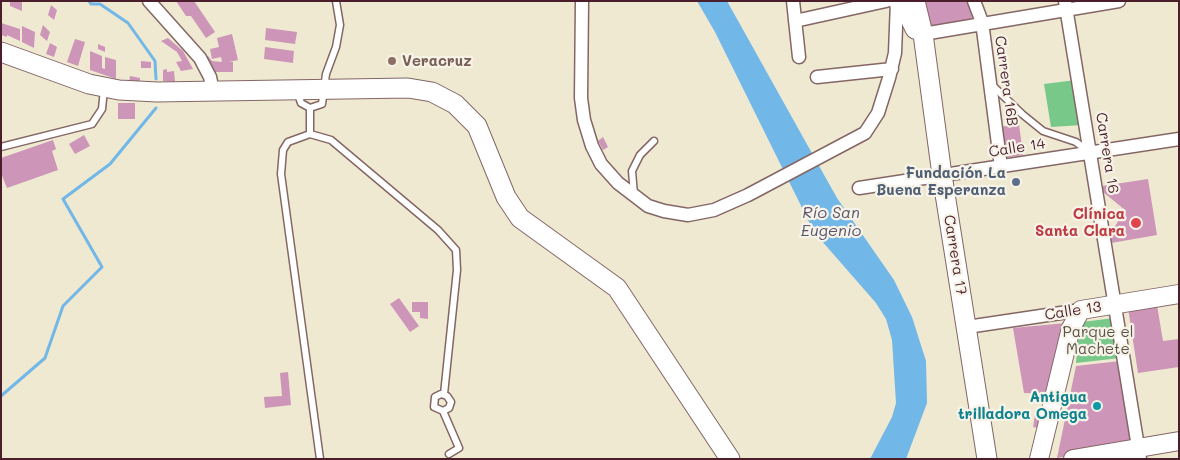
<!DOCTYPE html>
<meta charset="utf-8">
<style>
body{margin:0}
#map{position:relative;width:1180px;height:460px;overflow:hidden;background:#efe9d2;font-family:Mali,sans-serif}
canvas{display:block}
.frame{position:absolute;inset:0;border:2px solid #4a1f2b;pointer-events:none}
</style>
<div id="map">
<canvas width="1180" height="460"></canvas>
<div class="frame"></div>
</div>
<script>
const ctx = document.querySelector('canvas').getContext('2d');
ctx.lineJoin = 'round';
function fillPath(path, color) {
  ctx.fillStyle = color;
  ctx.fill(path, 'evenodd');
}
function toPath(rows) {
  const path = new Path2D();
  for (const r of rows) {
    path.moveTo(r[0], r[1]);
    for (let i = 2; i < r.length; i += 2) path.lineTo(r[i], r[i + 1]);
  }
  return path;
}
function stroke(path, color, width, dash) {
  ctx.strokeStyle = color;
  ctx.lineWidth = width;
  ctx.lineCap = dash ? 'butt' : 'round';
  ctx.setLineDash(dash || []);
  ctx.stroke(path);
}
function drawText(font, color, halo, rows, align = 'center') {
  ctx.font = font + ' Mali,sans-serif';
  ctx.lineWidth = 4.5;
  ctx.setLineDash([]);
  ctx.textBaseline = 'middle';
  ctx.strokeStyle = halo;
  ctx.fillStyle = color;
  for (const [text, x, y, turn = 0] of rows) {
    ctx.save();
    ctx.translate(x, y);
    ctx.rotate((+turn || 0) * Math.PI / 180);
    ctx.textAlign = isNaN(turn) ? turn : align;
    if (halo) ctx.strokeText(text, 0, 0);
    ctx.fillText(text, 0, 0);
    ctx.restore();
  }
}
fillPath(toPath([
 [1076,80,1082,125,1051,127,1044,84],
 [1114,318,1120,358,1076,363,1079,328,1082,322]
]), '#78c889');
fillPath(toPath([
 [697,1,727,1,837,198,894,280,912,317,926,361,927,403,906,459,870,459,892,417,896,403,892,340,886,319,876,303,814,232,715,32]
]), '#71b7e7');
stroke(toPath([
 [89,1,91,4,100,4,128,23,155,61,156,79],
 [1,396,45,358,63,306,102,267,63,199,110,164,156,108]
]), '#71b7e7', 3);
fillPath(toPath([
 [10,1,22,1,22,11,10,6],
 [176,1,194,1,215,32,206,38,191,16,186,16],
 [921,1,967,1,975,18,926,27],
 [51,5,57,10,54,20,48,15],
 [1,23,20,29,20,41,7,35,7,37,1,35],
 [43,25,50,32,47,41,40,35],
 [22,26,35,32,34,48,22,42],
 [266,28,297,32,295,44,265,40],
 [232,34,238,60,229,62,233,62,233,72,209,72,203,59,208,56,212,61,222,62,221,57,212,59,210,49,219,47,217,38],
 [168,38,183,51,193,69,181,71,176,62,182,61,177,52,161,41],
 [75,39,85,42,78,66,67,62],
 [50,43,57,47,54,57,46,54],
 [98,44,105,47,105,52,98,49],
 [265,47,294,51,293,63,264,59],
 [90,51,102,56,102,68,105,69,105,57,116,60,116,79,90,70],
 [141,61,151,62,151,68,141,68],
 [167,69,167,72,174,71,175,82,163,81,163,70],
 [130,76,140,78,140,83,129,82],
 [118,103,135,103,135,119,118,119],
 [1019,124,1023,155,1004,158,999,127],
 [84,135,90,146,75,154,69,144],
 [603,137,608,147,603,150,598,141],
 [53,140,56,149,52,151,58,170,7,188,1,173,1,158],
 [1148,179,1157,235,1111,243,1109,236,1125,210,1103,192,1102,186],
 [399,298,419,326,410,332,390,304],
 [412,302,428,302,428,319,420,318,420,312,412,312],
 [1157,305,1163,341,1179,339,1179,367,1138,373,1128,308],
 [1066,323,1051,394,1024,393,1013,328],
 [1120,361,1132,446,1057,458,1076,366],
 [288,372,291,405,265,408,264,397,282,396,280,373],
 [1036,409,1047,410,1044,429,1033,427]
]), '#cd95b8');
const service = toPath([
 [992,85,1022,114,1043,131,1076,142,1089,152],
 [297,91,301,103,310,108,310,134],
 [310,108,322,104,326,74,336,47,340,25,336,1],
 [1,147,92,124,102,109,104,89],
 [634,195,632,171,640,155,654,141],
 [443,411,449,408,451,402,447,396,441,394,435,397,434,407,443,411,459,448,449,454],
 [320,459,281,174,283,150,288,142,310,134,331,140,438,230,456,250,457,270,444,394]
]);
const minor = toPath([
 [149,1,200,58,210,77,213,91],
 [582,1,581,98,584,120,592,146,601,164,618,183,648,206,664,211,688,215,714,210,748,195,865,133,878,113,889,78,895,53,897,1],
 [793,1,799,57],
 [974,1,982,22,1001,167],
 [1065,1,1140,459],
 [795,21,886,1],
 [923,34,1119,1],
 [817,77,892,69],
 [859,188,1179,139],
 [967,327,1081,310]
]);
const secondary = toPath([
 [1039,459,1071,328,1081,310,1179,294],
 [1073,459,1179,441]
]);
const primary = toPath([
 [898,1,907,12,915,29],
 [915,1,923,34,942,175,987,459],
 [1,52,89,84,119,90,157,92,408,88,432,92,455,104,477,126,506,197,520,218,617,288,730,459]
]);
stroke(service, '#846665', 9);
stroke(minor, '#846665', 15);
stroke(secondary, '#846665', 20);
stroke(primary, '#846665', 21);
stroke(service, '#fff', 6);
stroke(minor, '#fff', 12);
stroke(secondary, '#fff', 18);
stroke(primary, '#fff', 19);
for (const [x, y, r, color] of [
 [392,61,5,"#8d6e63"],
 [1016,182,5,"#5c6f8a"],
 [1136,223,6,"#e0444e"],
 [1097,406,5,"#0f9aa8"]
]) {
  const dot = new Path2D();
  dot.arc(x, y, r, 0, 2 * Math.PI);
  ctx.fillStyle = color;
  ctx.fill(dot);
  stroke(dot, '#f7f3e8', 2);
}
drawText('bold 15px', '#785e54', '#f7f3e8', [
 ["Veracruz",402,61]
], 'left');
drawText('15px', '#4a1f2b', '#f7f3e8', [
 ["Carrera 16B",1006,81,82],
 ["Calle 14",1017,148,-9],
 ["Carrera 16",1107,153,81],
 ["Carrera 17",955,255,81],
 ["Calle 13",1073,311,-9]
]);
drawText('bold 15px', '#4e5e75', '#f7f3e8', [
 ["Fundación La",1006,173],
 ["Buena Esperanza",1006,190]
], 'right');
drawText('bold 15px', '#be3a42', '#f7f3e8', [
 ["Clínica",1125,214],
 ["Santa Clara",1125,231]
], 'right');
drawText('15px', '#585247', '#f7f3e8', [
 ["Parque el",1098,332],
 ["Machete",1098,349]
]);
drawText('bold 15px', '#0d838f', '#f7f3e8', [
 ["Antigua",1087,397],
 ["trilladora Omega",1087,414]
], 'right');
drawText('italic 16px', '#58546d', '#f7f3e8', [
 ["Río San",831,213],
 ["Eugenio",831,231]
]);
</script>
